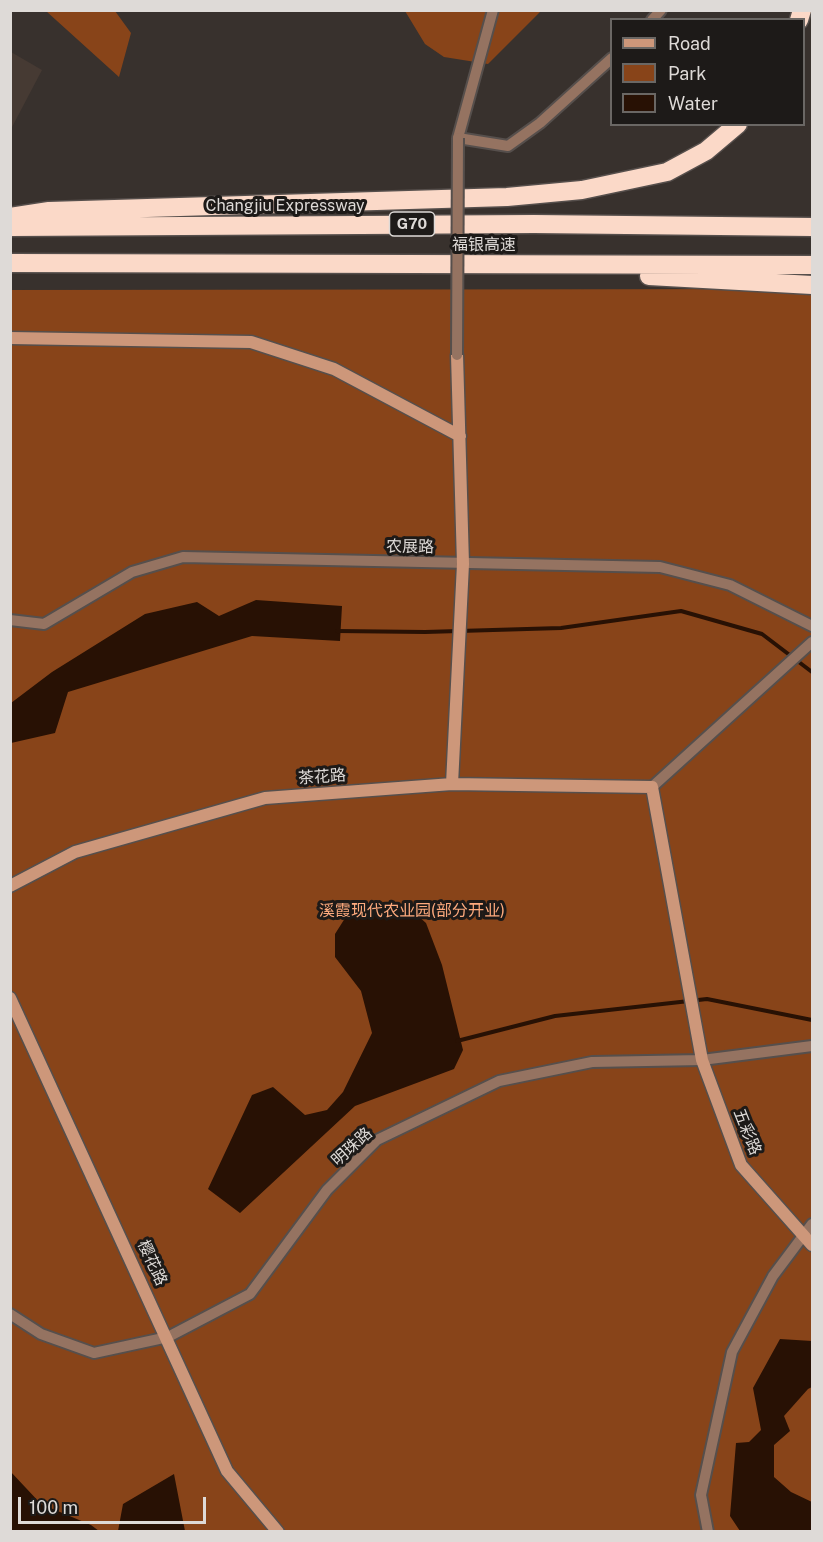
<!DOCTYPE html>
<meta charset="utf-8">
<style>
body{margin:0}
#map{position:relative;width:823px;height:1542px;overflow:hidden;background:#38312d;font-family:"Public Sans",sans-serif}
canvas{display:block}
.frame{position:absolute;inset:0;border:12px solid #dedad7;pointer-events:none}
.legend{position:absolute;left:610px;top:18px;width:195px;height:108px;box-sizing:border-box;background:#1d1a18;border:2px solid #6a6764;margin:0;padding:8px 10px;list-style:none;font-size:18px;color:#dedad7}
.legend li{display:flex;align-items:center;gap:12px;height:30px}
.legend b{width:30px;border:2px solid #6a6764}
.scale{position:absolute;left:18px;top:1497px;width:188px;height:27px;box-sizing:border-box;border:3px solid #dedad7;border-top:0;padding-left:8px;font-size:18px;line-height:21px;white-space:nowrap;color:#dedad7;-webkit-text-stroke:4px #1d1a18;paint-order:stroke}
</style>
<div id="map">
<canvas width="823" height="1542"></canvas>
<div class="frame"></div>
<ul class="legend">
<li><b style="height:8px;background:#cd977a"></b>Road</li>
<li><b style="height:16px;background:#884419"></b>Park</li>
<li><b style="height:16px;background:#281104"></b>Water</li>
</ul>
<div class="scale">100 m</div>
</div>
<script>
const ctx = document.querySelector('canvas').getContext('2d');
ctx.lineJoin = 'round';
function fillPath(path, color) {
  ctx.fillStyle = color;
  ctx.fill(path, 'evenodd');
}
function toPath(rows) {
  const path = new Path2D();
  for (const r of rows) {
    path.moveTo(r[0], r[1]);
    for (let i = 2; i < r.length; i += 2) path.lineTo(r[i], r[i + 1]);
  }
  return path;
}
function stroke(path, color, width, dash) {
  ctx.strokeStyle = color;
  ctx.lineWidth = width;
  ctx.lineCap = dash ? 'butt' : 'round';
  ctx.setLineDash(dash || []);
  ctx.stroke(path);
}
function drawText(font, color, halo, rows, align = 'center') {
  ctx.font = font + ' "Public Sans","Noto Sans SC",sans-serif';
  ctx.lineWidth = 6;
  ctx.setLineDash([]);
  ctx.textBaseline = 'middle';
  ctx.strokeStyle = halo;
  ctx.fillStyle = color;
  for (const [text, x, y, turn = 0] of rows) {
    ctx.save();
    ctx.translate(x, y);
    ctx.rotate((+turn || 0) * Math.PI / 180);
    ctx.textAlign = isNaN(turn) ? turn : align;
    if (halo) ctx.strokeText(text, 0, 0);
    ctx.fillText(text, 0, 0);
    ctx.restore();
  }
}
fillPath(toPath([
 [11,52,42,70,11,129]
]), '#463a33');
fillPath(toPath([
 [46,11,115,11,131,33,119,77],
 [405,11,541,11,488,64,444,57,425,44],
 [812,289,812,1531,11,1531,10,290]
]), '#884419');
fillPath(toPath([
 [256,600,342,606,340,641,252,636,68,692,55,733,11,743,11,703,52,672,145,614,197,602,219,616],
 [366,904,409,908,426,923,442,965,463,1050,454,1069,355,1106,240,1213,208,1189,252,1095,273,1087,305,1115,327,1110,343,1092,372,1033,361,991,335,957,335,934,347,915],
 [780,1339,812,1341,812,1387,808,1389,784,1416,790,1431,774,1445,774,1477,791,1492,812,1502,812,1531,740,1531,730,1516,736,1443,749,1442,761,1430,753,1388],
 [10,1471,41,1504,91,1525,99,1531,11,1531],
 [174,1474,185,1531,118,1531,123,1504]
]), '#281104');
stroke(toPath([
 [337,631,425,632,561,628,681,611,762,634,812,672],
 [457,1041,555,1016,707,999,812,1020]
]), '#281104', 4);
const street = toPath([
 [493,10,458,138,508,146,540,123,612,58],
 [652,20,661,10],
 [10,620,44,624,132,572,183,557,660,567,730,585,812,626],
 [652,787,812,642],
 [10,1314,41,1334,94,1353,168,1337,250,1294,327,1190,377,1140,499,1081,592,1062,702,1060,812,1046],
 [708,1532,701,1495,732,1352,773,1276,812,1224]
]);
const secondary = toPath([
 [10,338,251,342,334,369,460,436],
 [452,784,463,564,457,355],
 [10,886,75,852,265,798,452,784,652,787,702,1060,741,1165,812,1245],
 [10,998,227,1471,278,1532]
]);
const highway = toPath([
 [799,20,802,10],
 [10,217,49,211,507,197,582,190,667,172,706,151,738,124],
 [10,227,534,224,812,227],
 [10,263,812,265],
 [649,276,812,285]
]);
stroke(street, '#564f4c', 14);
stroke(secondary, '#564f4c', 15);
stroke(highway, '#564f4c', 21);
stroke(street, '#957361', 10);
stroke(secondary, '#cd977a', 12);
stroke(highway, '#fbd9c8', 18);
const streetBridge = toPath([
 [457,355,458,138]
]);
stroke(streetBridge, '#564f4c', 14, []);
stroke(streetBridge, '#957361', 10);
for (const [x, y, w] of [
 [412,224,45]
]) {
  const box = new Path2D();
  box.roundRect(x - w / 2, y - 12, w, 24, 4.5);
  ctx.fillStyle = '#1d1a18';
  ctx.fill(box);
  stroke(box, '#dedad7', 1.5);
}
drawText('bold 15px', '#dedad7', null, [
 ["G70",412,224]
]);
drawText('16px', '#dedad7', '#1d1a18', [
 ["Changjiu Expressway",285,206],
 ["福银高速",484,245],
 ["农展路",410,547,1],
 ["茶花路",322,777,-4],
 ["五彩路",747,1132,68],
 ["明珠路",352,1147,-42],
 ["樱花路",152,1263,65]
]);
drawText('16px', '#fdaa7d', '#1d1a18', [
 ["溪霞现代农业园(部分开业)",412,911]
]);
</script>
